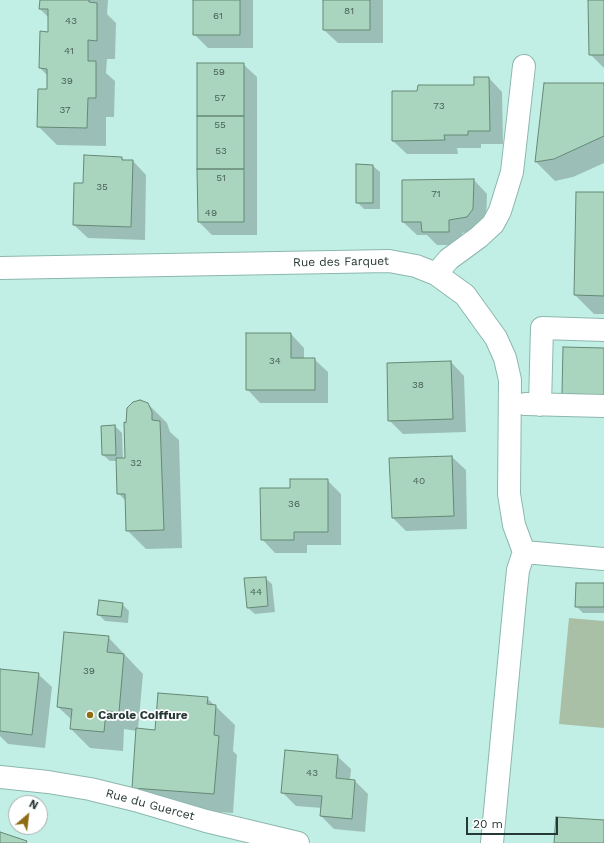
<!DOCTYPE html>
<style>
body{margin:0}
#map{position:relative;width:604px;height:843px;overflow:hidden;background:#c2efe5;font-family:"Work Sans",sans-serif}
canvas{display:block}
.north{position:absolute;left:8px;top:795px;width:40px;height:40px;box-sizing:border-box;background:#fff;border:1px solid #a8afae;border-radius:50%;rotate:28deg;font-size:11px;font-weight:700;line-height:16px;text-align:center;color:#263834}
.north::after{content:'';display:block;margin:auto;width:14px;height:18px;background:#8f6c11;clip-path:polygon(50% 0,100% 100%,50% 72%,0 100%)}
.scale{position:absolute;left:466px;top:817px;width:92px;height:18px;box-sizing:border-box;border:2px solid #263834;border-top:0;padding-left:5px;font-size:12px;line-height:14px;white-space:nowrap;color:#263834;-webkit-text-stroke:3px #fff;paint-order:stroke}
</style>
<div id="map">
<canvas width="604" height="843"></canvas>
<div class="north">N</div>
<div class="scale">20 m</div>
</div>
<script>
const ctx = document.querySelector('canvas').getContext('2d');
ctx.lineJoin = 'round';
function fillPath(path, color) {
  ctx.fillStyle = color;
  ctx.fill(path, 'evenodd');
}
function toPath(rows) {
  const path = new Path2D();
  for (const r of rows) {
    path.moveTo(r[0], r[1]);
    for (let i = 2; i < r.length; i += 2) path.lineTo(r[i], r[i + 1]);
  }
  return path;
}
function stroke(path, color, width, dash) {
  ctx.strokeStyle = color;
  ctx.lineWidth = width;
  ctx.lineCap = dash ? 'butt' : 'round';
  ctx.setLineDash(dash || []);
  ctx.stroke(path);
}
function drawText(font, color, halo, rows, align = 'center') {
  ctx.font = font + ' "Work Sans",sans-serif';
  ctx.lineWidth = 3.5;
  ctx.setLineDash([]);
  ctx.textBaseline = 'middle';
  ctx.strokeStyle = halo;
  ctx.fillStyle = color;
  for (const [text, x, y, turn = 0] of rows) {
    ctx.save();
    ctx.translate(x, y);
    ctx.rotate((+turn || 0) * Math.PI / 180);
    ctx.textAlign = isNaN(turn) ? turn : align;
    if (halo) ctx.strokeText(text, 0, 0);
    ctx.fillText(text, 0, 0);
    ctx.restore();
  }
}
fillPath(toPath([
 [569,618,604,621,604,728,559,724]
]), '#a9c0a7');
fillPath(toPath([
 [41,0,108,0,107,14,116,23,115,59,107,59,106,73,115,81,114,117,106,117,106,146,57,145,38,126,48,90,48,76,40,68,49,33,49,18,40,9],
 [194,0,253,0,253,48,208,48,194,34],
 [324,0,383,0,383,43,338,43,324,30],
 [589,0,604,0,604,68,590,54],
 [243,64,257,77,257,235,212,235,199,222],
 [489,78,502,92,503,144,481,144,481,148,457,148,458,154,407,154,393,141,418,92,475,86],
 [545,84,604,84,604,163,573,177,555,181,536,162],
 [85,156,122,158,125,161,133,161,146,175,145,240,88,238,74,225,84,184],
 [373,166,380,172,380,209,364,209,357,202],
 [474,180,487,194,486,223,481,230,462,233,462,245,437,245,427,235,417,235,403,222],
 [604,193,604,314,594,314,575,295],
 [291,334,304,348,304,359,314,359,328,372,328,403,260,403,247,389],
 [451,362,464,376,466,432,403,434,389,420],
 [148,404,167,423,170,432,179,440,182,548,146,549,127,530,126,501,118,493,117,461,110,461,103,455,115,426,122,433,123,459,126,459,127,424],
 [452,457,466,470,467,529,406,531,393,518,390,459],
 [327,480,341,494,341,545,307,545,307,553,275,553,262,539,291,489],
 [265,578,272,584,275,612,255,614,248,608],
 [604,584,604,613,583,613,576,606],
 [122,604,129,611,128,623,105,621,98,614],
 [108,637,143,674,138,729,156,731,207,698,235,725,233,751,237,755,233,813,152,807,133,788,137,731,124,729,123,751,90,748,71,729,72,720,58,707],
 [0,670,38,674,52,687,45,748,8,744,0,736],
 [337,756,351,769,350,780,355,781,368,794,365,832,334,829,321,816,322,808,296,806,282,792]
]), '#0003');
const building = toPath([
 [40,0,89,0,89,2,97,3,97,41,88,40,88,61,96,61,96,98,88,98,87,128,37,127,38,89,47,89,47,69,39,68,40,31,48,32,48,9,39,9,40,0],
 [193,0,240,0,240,35,193,35,193,0],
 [323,0,370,0,370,30,323,30,323,0],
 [588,0,604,0,604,55,589,55,588,0],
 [197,63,244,63,244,116,197,116,197,63],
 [474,77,489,77,490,131,468,131,468,135,444,135,445,140,392,141,392,91,417,91,418,85,474,85,474,77],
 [544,83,604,83,604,136,554,159,535,162,544,83],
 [197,116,244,116,244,169,197,169,197,116],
 [84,155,122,157,122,160,133,160,131,227,73,225,74,183,83,183,84,155],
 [356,164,373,165,373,203,356,203,356,164],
 [197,169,244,169,244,222,198,222,197,169],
 [474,179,473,209,467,217,449,220,449,232,422,232,421,222,402,222,402,180,474,179],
 [576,192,604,192,604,296,574,295,576,192],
 [246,333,291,333,291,358,315,358,315,390,246,390,246,333],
 [563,347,604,348,604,395,562,394,563,347],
 [451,361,453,419,388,421,387,363,451,361],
 [140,400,148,403,152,412,152,420,160,421,164,530,126,531,125,494,117,494,116,458,125,458,124,422,126,423,127,408,133,402,140,400],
 [115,425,116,455,102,455,101,426,115,425],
 [452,456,454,516,392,518,389,458,452,456],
 [290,479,328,479,328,532,294,532,294,540,261,540,260,488,290,488,290,479],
 [266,577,268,606,247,608,244,578,266,577],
 [576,583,604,583,604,607,575,607,576,583],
 [99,600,123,603,121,617,97,615,99,600],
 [64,632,109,636,107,652,124,654,119,712,106,711,104,732,70,729,72,709,57,707,64,632],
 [0,669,39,673,32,735,0,731,0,669],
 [158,693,208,697,207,704,216,705,214,735,219,736,214,794,132,788,136,728,155,730,158,693],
 [285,750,338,755,336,778,355,780,352,819,320,816,322,796,281,793,285,750],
 [556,817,604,820,604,843,554,843,556,817],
 [0,832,27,841,26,843,0,843,0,832]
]);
fillPath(building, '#a9d5be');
stroke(building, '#658875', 1);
const minor = toPath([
 [0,268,389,261,416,266,436,274,465,295,496,338,505,358,510,380,509,494,514,525,524,552],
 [436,274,449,259,479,237,493,224,500,211,512,172,524,66],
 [525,404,604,406],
 [540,405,542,328,604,330],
 [524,552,604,559],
 [0,777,48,782,90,789,135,800,206,821,298,843],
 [492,843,515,599,518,570,524,552]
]);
stroke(minor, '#8cb7ae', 24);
stroke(minor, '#fff', 22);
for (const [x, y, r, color] of [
 [90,715,4,"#8f6c11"]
]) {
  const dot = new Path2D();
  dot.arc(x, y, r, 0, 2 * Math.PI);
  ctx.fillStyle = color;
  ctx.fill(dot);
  stroke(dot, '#fff', 1.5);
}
drawText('10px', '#475f56', null, [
 ["81",349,11],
 ["61",218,16],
 ["43",71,21],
 ["41",69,51],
 ["59",219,72],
 ["39",67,81],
 ["57",220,98],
 ["73",439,106],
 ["37",65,110],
 ["55",220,125],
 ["53",221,151],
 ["51",221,178],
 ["35",102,187],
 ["71",436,194],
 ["49",211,213],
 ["34",275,361],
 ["38",418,385],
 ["32",136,463],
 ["40",419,481],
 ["36",294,504],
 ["44",256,592],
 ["39",89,671],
 ["43",312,773]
]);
drawText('12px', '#263834', '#fff', [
 ["Rue des Farquet",341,262,-1],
 ["Rue du Guercet",150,805,15]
]);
drawText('bold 12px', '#263834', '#fff', [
 ["Carole Coiffure",98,715]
], 'left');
</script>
